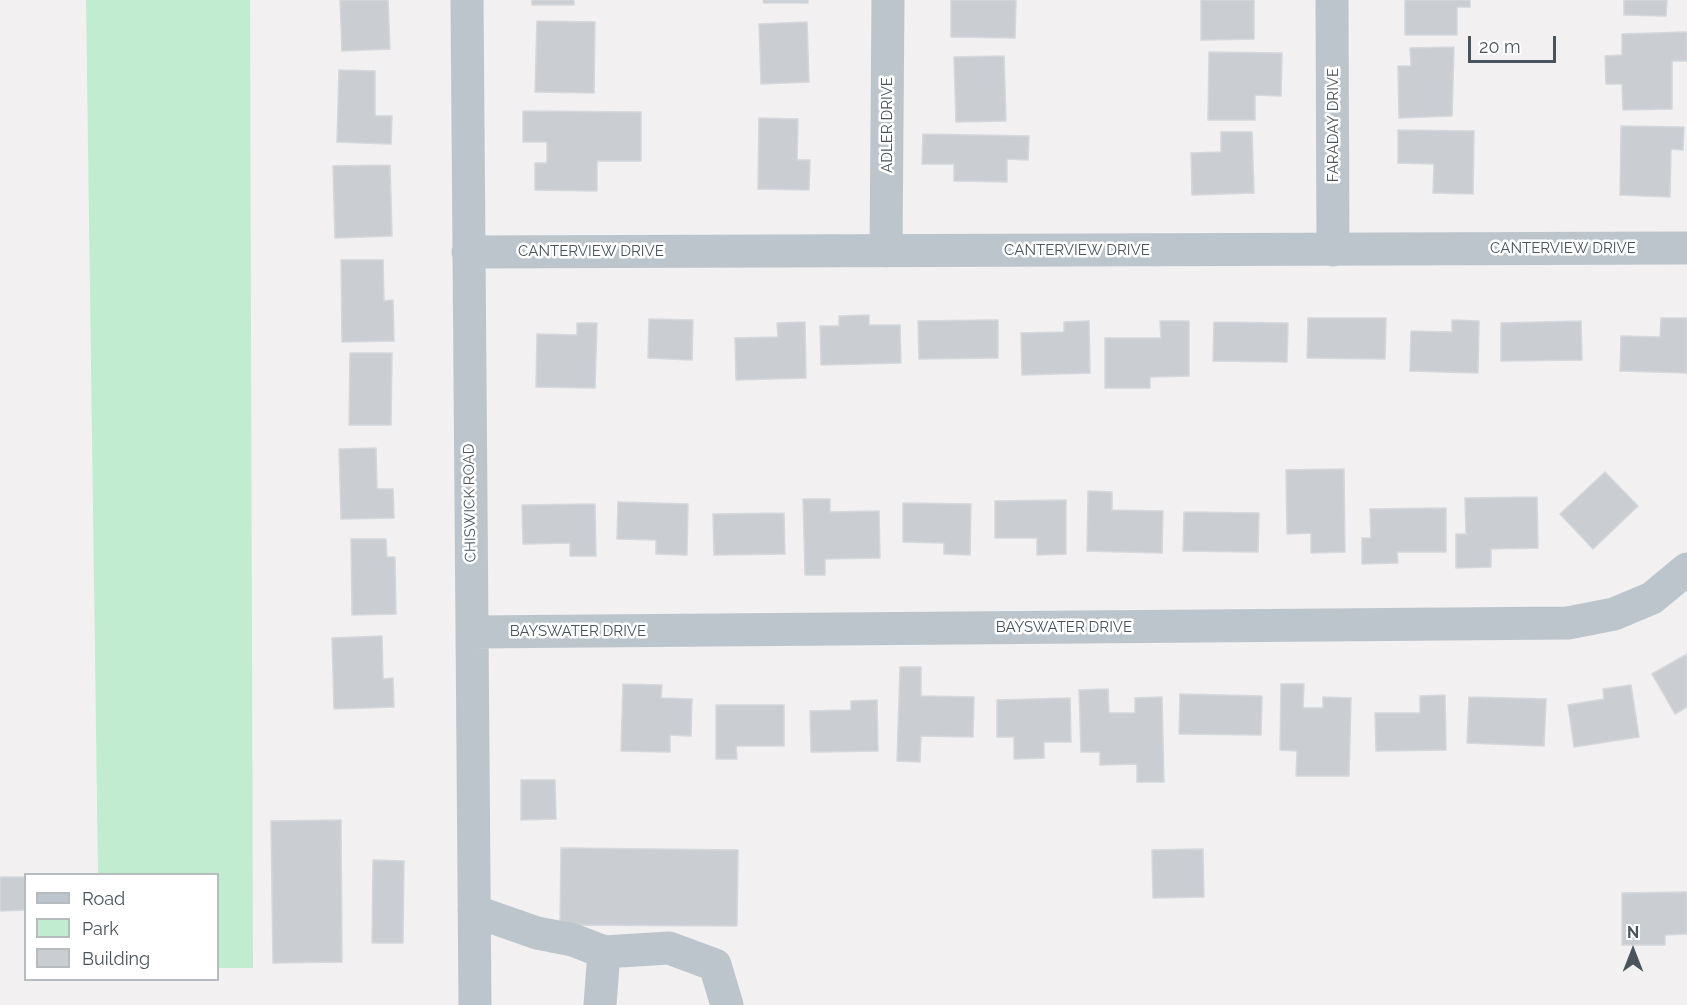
<!DOCTYPE html>
<style>
body{margin:0}
#map{position:relative;width:1687px;height:1005px;overflow:hidden;background:#f2f0f0;font-family:Raleway,sans-serif}
canvas{display:block}
.legend{position:absolute;left:24px;top:873px;width:195px;height:108px;box-sizing:border-box;background:#fff;border:2px solid #b6bbbe;margin:0;padding:8px 10px;list-style:none;font-size:18px;color:#49545c}
.legend li{display:flex;align-items:center;gap:12px;height:30px}
.legend b{width:30px;border:2px solid #b6bbbe}
.north{position:absolute;left:1603px;top:921px;width:60px;height:60px;-webkit-text-stroke:4px #fff;paint-order:stroke;rotate:0deg;font-size:16px;font-weight:700;line-height:24px;text-align:center;color:#49545c}
.north::after{content:'';display:block;margin:auto;width:21px;height:27px;background:#49545c;clip-path:polygon(50% 0,100% 100%,50% 72%,0 100%)}
.scale{position:absolute;left:1468px;top:36px;width:88px;height:27px;box-sizing:border-box;border:3px solid #49545c;border-top:0;padding-left:8px;font-size:18px;line-height:21px;white-space:nowrap;color:#49545c;-webkit-text-stroke:4px #fff;paint-order:stroke}
</style>
<div id="map">
<canvas width="1687" height="1005"></canvas>
<ul class="legend">
<li><b style="height:8px;background:#bdc5cc"></b>Road</li>
<li><b style="height:16px;background:#c2ecd0"></b>Park</li>
<li><b style="height:16px;background:#cacdd2"></b>Building</li>
</ul>
<div class="north">N</div>
<div class="scale">20 m</div>
</div>
<script>
const ctx = document.querySelector('canvas').getContext('2d');
ctx.lineJoin = 'round';
function fillPath(path, color) {
  ctx.fillStyle = color;
  ctx.fill(path, 'evenodd');
}
function toPath(rows) {
  const path = new Path2D();
  for (const r of rows) {
    path.moveTo(r[0], r[1]);
    for (let i = 2; i < r.length; i += 2) path.lineTo(r[i], r[i + 1]);
  }
  return path;
}
function stroke(path, color, width, dash) {
  ctx.strokeStyle = color;
  ctx.lineWidth = width;
  ctx.lineCap = dash ? 'butt' : 'round';
  ctx.setLineDash(dash || []);
  ctx.stroke(path);
}
function drawText(font, color, halo, rows, align = 'center') {
  ctx.font = font + ' Raleway,sans-serif';
  ctx.lineWidth = 5;
  ctx.setLineDash([]);
  ctx.textBaseline = 'middle';
  ctx.strokeStyle = halo;
  ctx.fillStyle = color;
  for (const [text, x, y, turn = 0] of rows) {
    ctx.save();
    ctx.translate(x, y);
    ctx.rotate((+turn || 0) * Math.PI / 180);
    ctx.textAlign = isNaN(turn) ? turn : align;
    if (halo) ctx.strokeText(text, 0, 0);
    ctx.fillText(text, 0, 0);
    ctx.restore();
  }
}
fillPath(toPath([
 [86,0,250,0,253,968,218,968,218,874,98,874]
]), '#c2ecd0');
const building = toPath([
 [340,0,388,0,390,49,342,51,340,0],
 [532,0,574,0,574,5,532,5,532,0],
 [763,0,808,0,808,3,764,3,763,0],
 [951,0,1016,0,1015,38,951,37,951,0],
 [1201,0,1254,0,1254,39,1201,40,1201,0],
 [1405,0,1470,0,1470,7,1457,7,1457,35,1405,35,1405,0],
 [1624,0,1667,0,1666,16,1624,15,1624,0],
 [537,21,595,22,594,93,535,92,537,21],
 [807,22,809,82,761,84,759,24,807,22],
 [1687,32,1687,61,1672,61,1672,109,1623,110,1622,84,1606,84,1605,56,1622,55,1622,34,1687,32],
 [1454,47,1452,116,1399,118,1398,66,1411,66,1410,48,1454,47],
 [1209,52,1282,53,1281,96,1255,95,1255,120,1208,120,1209,52],
 [1004,56,1006,121,956,122,954,57,1004,56],
 [339,70,375,71,375,116,392,116,391,144,337,142,339,70],
 [523,111,641,112,641,161,597,161,597,191,535,190,535,163,547,163,547,142,523,142,523,111],
 [759,118,798,119,797,160,810,160,809,190,758,189,759,118],
 [1621,126,1684,127,1683,150,1671,149,1670,197,1620,195,1621,126],
 [1398,130,1474,131,1473,194,1433,193,1434,164,1398,163,1398,130],
 [1221,132,1252,132,1254,193,1192,195,1191,153,1221,152,1221,132],
 [923,134,1029,136,1028,160,1007,159,1007,182,954,181,954,164,922,164,923,134],
 [390,165,392,236,335,238,333,166,390,165],
 [341,260,383,260,384,301,393,300,394,341,342,342,341,260],
 [869,315,869,325,900,325,901,363,821,365,820,326,839,326,839,316,869,315],
 [1308,318,1386,318,1385,359,1307,358,1308,318],
 [1661,318,1687,318,1687,373,1620,371,1621,336,1660,337,1661,318],
 [649,319,693,320,692,360,648,358,649,319],
 [998,320,998,358,919,359,918,321,998,320],
 [1452,320,1479,321,1478,373,1410,371,1411,331,1452,332,1452,320],
 [1089,321,1090,373,1022,375,1021,333,1064,332,1064,322,1089,321],
 [1160,321,1189,321,1189,376,1150,377,1150,388,1105,388,1105,338,1161,338,1160,321],
 [1581,321,1582,360,1501,361,1501,323,1581,321],
 [805,322,806,378,736,380,735,338,778,337,777,323,805,322],
 [1214,322,1288,323,1287,362,1213,361,1214,322],
 [577,323,597,323,595,388,536,387,537,334,577,335,577,323],
 [350,353,392,353,391,425,349,425,350,353],
 [376,448,377,489,393,489,394,518,341,519,339,449,376,448],
 [1344,469,1345,552,1311,553,1311,533,1287,534,1286,470,1344,469],
 [1605,472,1638,506,1593,549,1560,514,1605,472],
 [1088,491,1112,492,1112,510,1163,511,1162,553,1087,551,1088,491],
 [1537,497,1538,548,1491,549,1491,567,1456,568,1456,534,1466,534,1465,498,1537,497],
 [803,499,830,499,830,512,879,511,880,558,825,559,825,575,805,575,803,499],
 [1066,500,1066,554,1037,555,1037,538,995,538,995,501,1066,500],
 [618,502,688,504,687,555,656,554,656,540,617,539,618,502],
 [903,503,971,504,970,555,944,554,944,543,903,542,903,503],
 [595,504,596,556,570,556,570,543,523,544,522,505,595,504],
 [1446,508,1446,552,1397,552,1398,563,1362,564,1362,538,1371,538,1370,509,1446,508],
 [1184,512,1259,513,1258,552,1183,551,1184,512],
 [784,513,785,554,714,555,713,514,784,513],
 [351,539,386,539,387,557,395,557,396,614,352,615,351,539],
 [382,636,383,679,393,678,394,707,334,709,332,638,382,636],
 [1687,654,1687,707,1675,714,1652,674,1687,654],
 [900,667,921,667,921,696,974,697,973,737,921,736,920,762,897,761,900,667],
 [623,684,662,685,661,698,692,699,691,736,670,735,670,752,621,751,623,684],
 [1281,684,1304,684,1303,708,1323,708,1323,697,1351,698,1349,776,1296,776,1297,751,1280,750,1281,684],
 [1631,685,1639,737,1574,747,1568,705,1604,699,1603,689,1631,685],
 [1108,689,1109,713,1135,713,1135,698,1162,697,1164,782,1137,782,1137,764,1100,765,1100,752,1081,752,1079,690,1108,689],
 [1180,694,1262,696,1261,735,1179,734,1180,694],
 [1445,695,1446,750,1376,751,1375,713,1420,713,1420,696,1445,695],
 [1469,697,1546,699,1544,746,1467,743,1469,697],
 [1070,698,1071,742,1044,742,1044,758,1014,759,1014,737,997,737,997,700,1070,698],
 [877,700,878,751,811,752,810,711,851,710,851,701,877,700],
 [716,705,784,705,784,746,736,746,737,759,716,759,716,705],
 [521,780,555,780,556,819,521,820,521,780],
 [341,820,342,962,273,963,271,821,341,820],
 [561,848,738,850,737,926,560,925,561,848],
 [1203,849,1204,897,1153,898,1152,850,1203,849],
 [373,860,404,861,403,943,372,943,373,860],
 [0,877,26,877,26,910,0,911,0,877],
 [1687,892,1687,934,1665,935,1665,945,1622,945,1622,893,1687,892]
]);
fillPath(building, '#cacdd2');
stroke(building, '#d4d7db', 1.5);
stroke(toPath([
 [467,0,475,1005],
 [1332,0,1333,250],
 [886,251,888,0],
 [468,252,1687,248],
 [472,632,1568,623,1614,614,1652,598,1687,569],
 [474,911,537,933,573,940,604,952,600,1005],
 [604,952,669,948,715,965,727,1005]
]), '#bdc5cc', 33);
drawText('15px', '#49545c', '#fff', [
 ["ADLER DRIVE",887,125,-90],
 ["FARADAY DRIVE",1333,125,-90],
 ["CANTERVIEW DRIVE",1563,248],
 ["CANTERVIEW DRIVE",1077,250],
 ["CANTERVIEW DRIVE",591,251],
 ["CHISWICK ROAD",470,503,-91],
 ["BAYSWATER DRIVE",1064,627],
 ["BAYSWATER DRIVE",578,631]
]);
</script>
